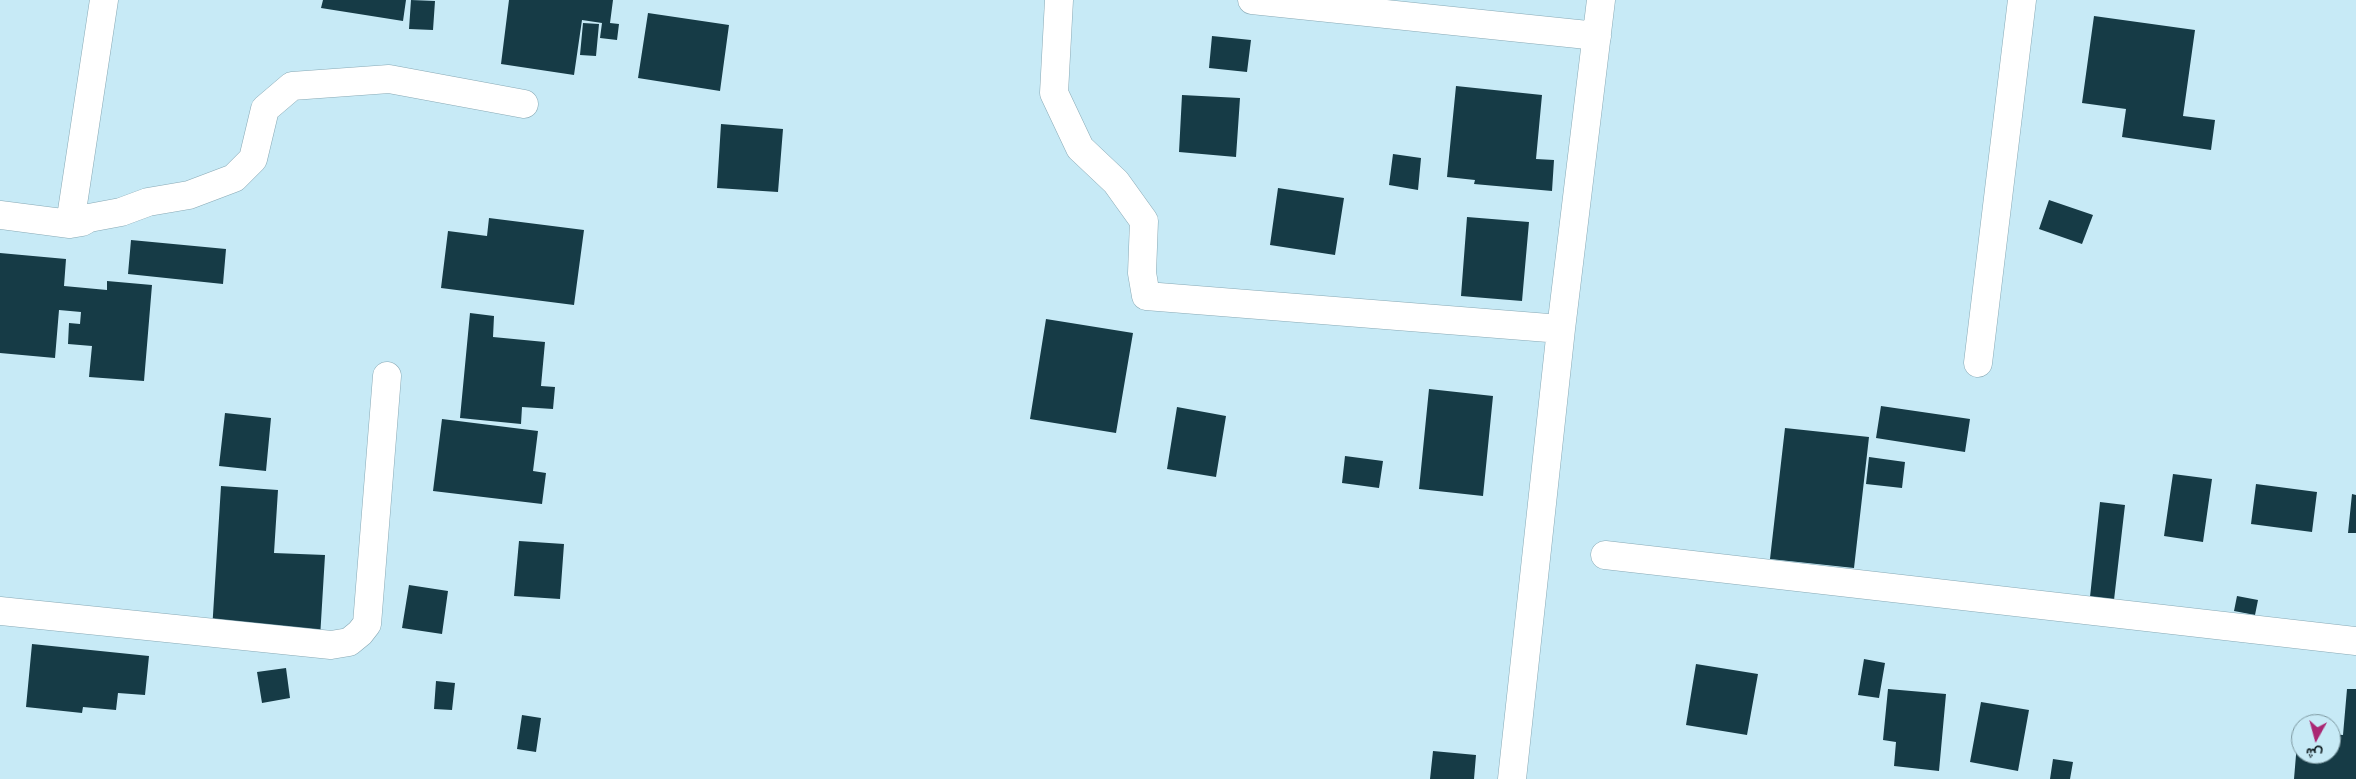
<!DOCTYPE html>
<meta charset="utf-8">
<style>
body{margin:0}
#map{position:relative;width:2356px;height:779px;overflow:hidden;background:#c7eaf6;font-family:"Times New Roman",Vazirmatn,serif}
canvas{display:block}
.north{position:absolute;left:2291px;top:714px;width:50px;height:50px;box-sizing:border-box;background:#c7eaf6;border:1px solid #7d98a0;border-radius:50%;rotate:187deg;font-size:14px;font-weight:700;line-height:20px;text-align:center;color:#0f1c20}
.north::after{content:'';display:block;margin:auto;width:18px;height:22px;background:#aa2773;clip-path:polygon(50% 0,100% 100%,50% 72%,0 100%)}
</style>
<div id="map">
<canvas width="2356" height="779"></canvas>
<div class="north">ش</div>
</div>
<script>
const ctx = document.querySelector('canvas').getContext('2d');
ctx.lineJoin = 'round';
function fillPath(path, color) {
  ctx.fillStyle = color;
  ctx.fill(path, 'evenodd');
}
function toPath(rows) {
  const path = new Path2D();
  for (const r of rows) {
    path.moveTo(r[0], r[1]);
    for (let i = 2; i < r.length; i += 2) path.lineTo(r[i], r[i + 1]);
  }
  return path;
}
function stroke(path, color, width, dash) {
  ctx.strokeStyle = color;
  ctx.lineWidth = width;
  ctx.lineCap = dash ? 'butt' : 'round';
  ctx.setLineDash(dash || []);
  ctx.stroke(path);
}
fillPath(toPath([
 [323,0,406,0,403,21,321,8],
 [411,0,435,1,433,30,409,29],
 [509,0,613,0,610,23,619,24,617,40,600,38,602,23,582,20,574,75,501,64],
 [648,13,729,25,720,91,638,78],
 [2094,16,2195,30,2183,116,2215,120,2211,150,2122,137,2126,109,2082,103],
 [583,23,599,24,596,56,580,55],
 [1212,36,1251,40,1247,72,1209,68],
 [1456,86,1542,95,1536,159,1554,160,1552,191,1474,184,1475,180,1447,177],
 [1182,95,1240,98,1236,157,1179,152],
 [721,124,783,129,778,192,717,188],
 [1393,154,1421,158,1418,190,1389,185],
 [1278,188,1344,198,1335,255,1270,245],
 [2049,200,2093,215,2082,244,2039,229],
 [1467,217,1529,222,1522,301,1461,296],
 [489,218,584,230,574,305,441,288,448,231,487,236],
 [131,240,226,249,223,284,128,274],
 [0,253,66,259,64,286,107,290,107,281,152,285,144,381,89,377,92,346,68,344,69,323,80,324,81,312,59,310,55,358,0,353],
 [470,313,494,316,493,337,545,342,541,386,555,387,553,409,522,407,521,424,460,418],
 [1046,319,1133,333,1116,433,1030,419],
 [1429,389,1493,396,1483,496,1419,489],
 [1881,406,1970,419,1965,452,1876,438],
 [1177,407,1226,416,1216,477,1167,469],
 [225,413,271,418,266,471,219,466],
 [442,419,538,431,533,471,546,473,542,504,433,491],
 [1785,428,1869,437,1854,568,1770,559],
 [1345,456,1383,461,1379,488,1342,483],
 [1869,457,1905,462,1902,488,1866,484],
 [2173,474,2212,479,2203,542,2164,536],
 [2256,484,2317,492,2312,532,2251,524],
 [221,486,278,490,274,553,325,555,320,638,212,631],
 [2352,494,2356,495,2356,533,2348,533],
 [2100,502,2125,505,2114,600,2090,597],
 [519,541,564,544,560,599,514,596],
 [409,585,448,591,442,634,402,628],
 [2237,596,2258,600,2255,615,2234,611],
 [32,644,149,656,145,695,118,693,116,710,83,707,82,713,26,707],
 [1864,659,1885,663,1879,698,1858,695],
 [1696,664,1758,674,1747,735,1686,725],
 [286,668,290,698,262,703,257,672],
 [436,681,455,683,452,710,434,709],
 [1888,689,1946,694,1939,771,1894,766,1896,742,1883,740],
 [2347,689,2356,689,2356,779,2294,779,2298,731,2301,731,2301,754,2331,754,2331,734,2343,735],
 [1981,702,2029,710,2018,771,1970,762],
 [522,715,541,718,536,752,517,749],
 [1433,751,1476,755,1474,779,1430,779],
 [2053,759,2073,762,2070,779,2050,779]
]), '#163b46');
const minor = toPath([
 [1059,0,1054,93,1080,148,1116,182,1144,221,1142,273,1146,296,1561,329],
 [1252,0,1597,36],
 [0,215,70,224,82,222,89,218,121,212,148,202,189,195,234,178,253,159,265,109,292,86,389,79,524,104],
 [70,224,104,0],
 [1978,363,2022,0],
 [1605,555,2356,641],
 [0,611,331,645,349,642,360,633,367,624,387,376],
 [1512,779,1561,329,1601,0]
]);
stroke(minor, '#88a9b5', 29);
stroke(minor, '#fff', 28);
</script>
